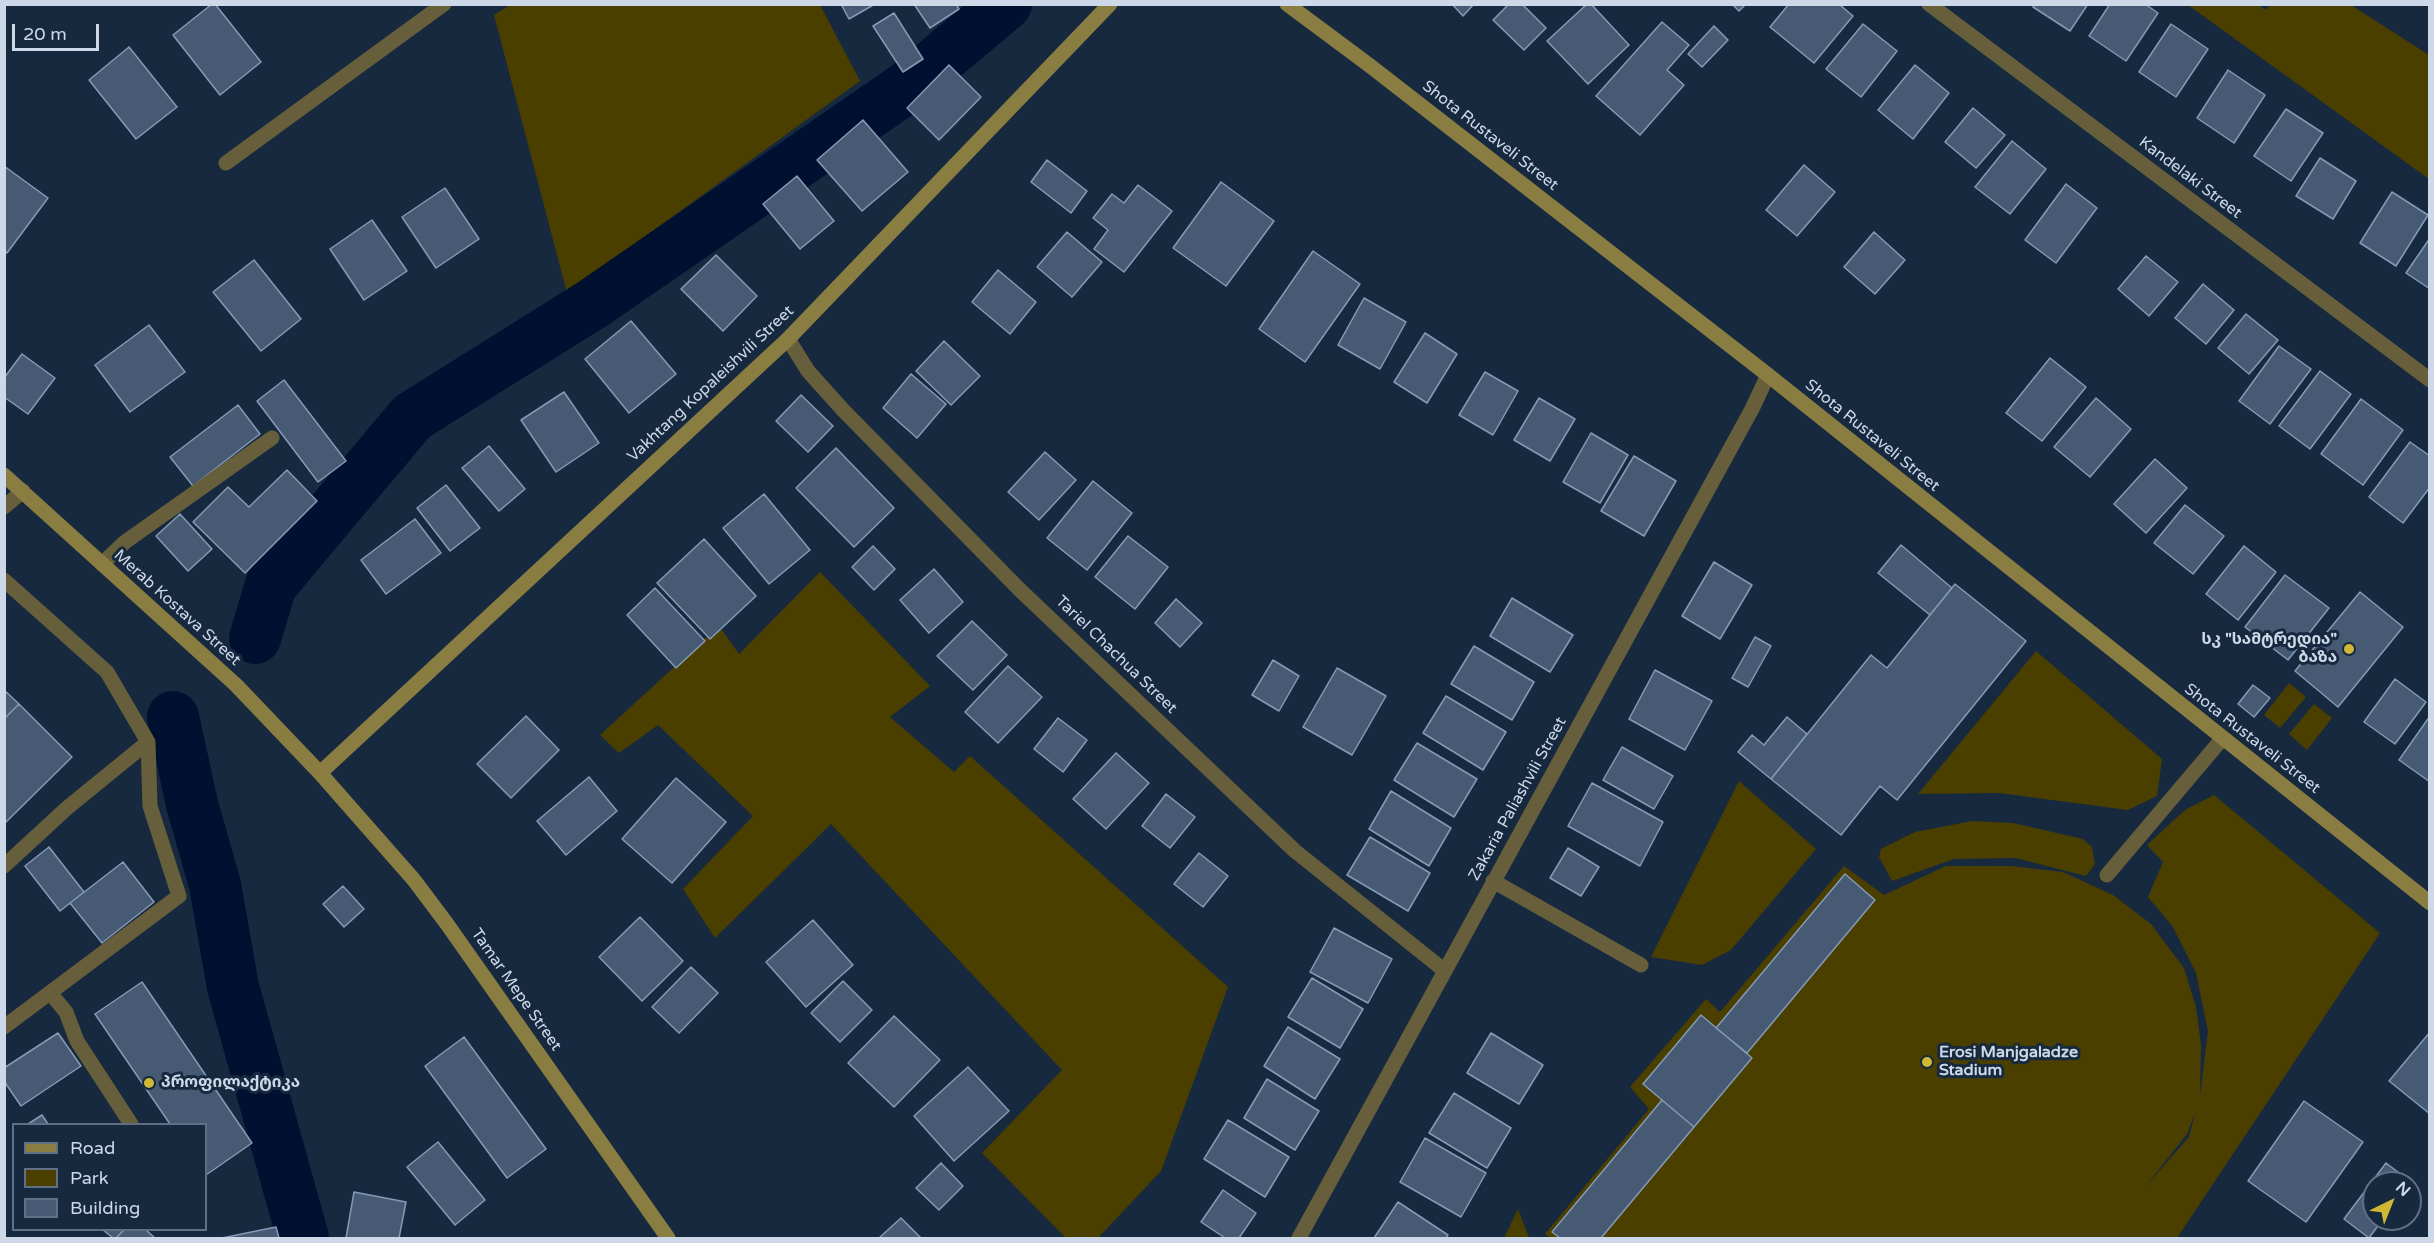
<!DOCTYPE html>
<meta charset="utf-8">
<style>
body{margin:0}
#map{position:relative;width:2434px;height:1243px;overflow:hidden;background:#17293f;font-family:"Varela Round",sans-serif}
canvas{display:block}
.frame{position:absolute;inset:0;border:6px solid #cdd9e8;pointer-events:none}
.legend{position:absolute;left:12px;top:1123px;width:195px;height:108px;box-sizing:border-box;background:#17293f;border:2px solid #606f83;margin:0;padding:8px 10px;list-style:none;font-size:18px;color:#cdd9e8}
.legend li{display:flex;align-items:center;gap:12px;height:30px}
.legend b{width:30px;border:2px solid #606f83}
.north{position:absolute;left:2362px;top:1171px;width:60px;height:60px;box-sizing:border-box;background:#17293f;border:2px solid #606f83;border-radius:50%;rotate:43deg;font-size:16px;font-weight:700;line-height:24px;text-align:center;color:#cdd9e8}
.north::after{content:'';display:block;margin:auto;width:21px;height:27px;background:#d1b736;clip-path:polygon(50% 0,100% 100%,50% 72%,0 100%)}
.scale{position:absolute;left:12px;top:24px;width:87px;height:27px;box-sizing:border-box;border:3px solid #cdd9e8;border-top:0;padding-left:8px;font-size:18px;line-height:21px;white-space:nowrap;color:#cdd9e8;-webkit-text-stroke:4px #17293f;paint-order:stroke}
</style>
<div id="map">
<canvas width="2434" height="1243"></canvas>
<div class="frame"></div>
<ul class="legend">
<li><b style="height:8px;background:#8a7d42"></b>Road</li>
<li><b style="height:16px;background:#4b3f00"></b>Park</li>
<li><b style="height:16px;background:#465a73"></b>Building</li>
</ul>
<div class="north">N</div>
<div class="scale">20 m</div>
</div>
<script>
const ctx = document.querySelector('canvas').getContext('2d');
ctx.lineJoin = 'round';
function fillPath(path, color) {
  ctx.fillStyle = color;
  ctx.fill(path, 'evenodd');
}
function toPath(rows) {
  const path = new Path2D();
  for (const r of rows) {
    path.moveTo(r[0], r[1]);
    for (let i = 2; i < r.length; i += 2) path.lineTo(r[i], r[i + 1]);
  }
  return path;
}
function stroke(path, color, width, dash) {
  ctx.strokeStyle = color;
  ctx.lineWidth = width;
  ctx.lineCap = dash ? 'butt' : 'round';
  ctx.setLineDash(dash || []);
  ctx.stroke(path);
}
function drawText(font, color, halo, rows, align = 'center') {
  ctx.font = font + ' "Varela Round","Noto Sans Georgian",sans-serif';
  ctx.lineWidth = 6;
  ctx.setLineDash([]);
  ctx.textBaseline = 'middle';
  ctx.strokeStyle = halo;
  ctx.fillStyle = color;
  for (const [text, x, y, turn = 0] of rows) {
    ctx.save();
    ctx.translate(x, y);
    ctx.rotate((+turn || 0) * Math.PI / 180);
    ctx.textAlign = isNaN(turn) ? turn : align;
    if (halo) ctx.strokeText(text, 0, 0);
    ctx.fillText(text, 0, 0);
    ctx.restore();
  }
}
fillPath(toPath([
 [510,5,820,5,860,81,567,293,494,15],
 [2188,5,2259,5,2266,10,2270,5,2351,5,2429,55,2429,179],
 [820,572,930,686,890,717,954,772,970,756,1228,987,1161,1171,1098,1238,1066,1238,982,1153,1062,1070,831,824,715,938,683,889,753,816,658,725,619,753,600,735,719,626,739,654],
 [2036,651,2162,759,2157,796,2128,810,1999,793,1918,794],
 [2289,683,2306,697,2280,728,2264,715],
 [2314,704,2332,718,2307,750,2289,734],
 [1739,781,1816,849,1731,950,1702,965,1651,957],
 [2214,795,2380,933,2177,1238,1551,1238,1545,1234,1649,1109,1630,1087,1706,999,1720,1012,1844,866,1884,895,1946,866,2011,866,2063,872,2113,895,2151,924,2184,968,2196,1007,2201,1045,2200,1096,2208,1031,2196,973,2173,927,2148,897,2163,862,2147,845,2185,810],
 [2195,1113,2189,1137,2145,1187,2187,1134],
 [1972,821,2013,823,2083,839,2092,847,2095,864,2086,876,2015,858,1954,859,1892,881,1879,857,1881,849,1915,832],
 [1518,1209,1529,1238,1504,1238]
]), '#4b3f00');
stroke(toPath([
 [255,638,271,585,412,417,594,303,907,87,1006,4],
 [173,717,192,804,215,885,233,987,303,1238]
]), '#001030', 52);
const building = toPath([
 [212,4,215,4,261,62,220,95,173,35,212,4],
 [841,4,875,4,849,19,841,4],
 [914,4,956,4,959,9,930,28,914,4],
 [1452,4,1474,4,1463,16,1452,4],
 [1509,4,1522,4,1546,28,1524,50,1493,20,1509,4],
 [1587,4,1591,4,1629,45,1588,84,1547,41,1587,4],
 [1732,4,1746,4,1739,11,1732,4],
 [1789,4,1839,4,1853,16,1814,63,1770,27,1789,4],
 [2035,4,2088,4,2070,31,2033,7,2035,4],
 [2110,4,2145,4,2158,13,2126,61,2089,36,2110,4],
 [894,13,923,59,903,72,873,26,894,13],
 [1662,22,1689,45,1667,70,1684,85,1640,135,1596,96,1662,22],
 [1863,24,1897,51,1861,97,1826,69,1863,24],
 [2171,24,2208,49,2176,97,2139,72,2171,24],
 [1714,26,1728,40,1702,67,1688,54,1714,26],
 [129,47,177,107,136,139,89,80,129,47],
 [949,65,981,97,939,140,907,108,949,65],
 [1915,65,1949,93,1913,139,1878,110,1915,65],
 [2228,70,2265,95,2234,143,2197,118,2228,70],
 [1973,108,2005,135,1976,168,1945,142,1973,108],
 [2286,109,2323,133,2291,181,2254,156,2286,109],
 [863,120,908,172,862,211,817,160,863,120],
 [2012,141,2046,169,2010,214,1975,187,2012,141],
 [2320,158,2356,181,2333,219,2296,196,2320,158],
 [1047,160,1087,191,1071,213,1031,182,1047,160],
 [1804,165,1835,192,1797,236,1766,210,1804,165],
 [4,166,48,198,7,253,4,250,4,166],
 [797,176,834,221,800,249,763,204,797,176],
 [1221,182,1274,221,1226,286,1173,248,1221,182],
 [2066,184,2097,208,2056,263,2025,240,2066,184],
 [1138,185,1172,211,1124,272,1094,249,1108,230,1093,218,1112,194,1124,203,1138,185],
 [445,188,479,239,436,268,402,217,445,188],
 [2392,192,2428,215,2396,266,2360,243,2392,192],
 [372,220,407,271,364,300,330,249,372,220],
 [1067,232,1102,262,1072,297,1037,267,1067,232],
 [1874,232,1905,260,1875,294,1844,267,1874,232],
 [2430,238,2430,289,2406,273,2430,238],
 [1313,251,1360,284,1305,362,1259,329,1313,251],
 [716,255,757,296,723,331,681,289,716,255],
 [2146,256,2178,282,2149,316,2118,289,2146,256],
 [254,260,301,319,261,351,213,292,254,260],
 [998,270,1036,302,1010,334,972,302,998,270],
 [2203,284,2234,310,2206,344,2175,318,2203,284],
 [1364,298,1406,322,1380,369,1338,345,1364,298],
 [2246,314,2278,340,2249,374,2218,348,2246,314],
 [631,321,676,374,629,413,585,359,631,321],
 [149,325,185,372,130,412,95,365,149,325],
 [1425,333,1457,354,1427,403,1394,382,1425,333],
 [944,341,980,376,951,405,916,371,944,341],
 [2279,346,2311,369,2270,424,2239,401,2279,346],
 [22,354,55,378,28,414,4,397,4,378,22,354],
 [2050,358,2086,387,2042,441,2006,413,2050,358],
 [2320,371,2351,394,2310,449,2279,426,2320,371],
 [1485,372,1518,391,1493,435,1459,415,1485,372],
 [911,374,946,404,917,438,883,408,911,374],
 [284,380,346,461,318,482,257,401,284,380],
 [564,392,599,443,556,472,521,420,564,392],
 [801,395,833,426,808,452,776,421,801,395],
 [1539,398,1575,419,1550,461,1514,440,1539,398],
 [2096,398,2131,429,2090,477,2054,447,2096,398],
 [2361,399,2403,430,2363,485,2321,454,2361,399],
 [238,405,260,434,193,486,170,457,238,405],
 [1591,433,1628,455,1600,503,1563,482,1591,433],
 [2410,442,2430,456,2430,487,2403,523,2369,497,2410,442],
 [489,446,525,489,499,511,462,468,489,446],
 [836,448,894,508,854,547,796,488,836,448],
 [1045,452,1076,480,1039,520,1008,492,1045,452],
 [1634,456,1676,481,1644,536,1601,511,1634,456],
 [2155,459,2187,488,2146,533,2114,504,2155,459],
 [287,470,317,501,245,573,193,522,228,487,249,507,287,470],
 [1093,481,1132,513,1087,570,1047,538,1093,481],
 [446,485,480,528,450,551,417,508,446,485],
 [764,494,810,550,769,584,723,528,764,494],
 [2185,505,2224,536,2193,574,2154,543,2185,505],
 [180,514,212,549,188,571,156,536,180,514],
 [415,519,441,553,386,594,361,560,415,519],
 [1128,536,1168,567,1135,609,1095,577,1128,536],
 [704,539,756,596,710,639,657,583,704,539],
 [1901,545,1952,588,1930,615,1878,573,1901,545],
 [873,546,895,569,874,590,852,567,873,546],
 [2244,546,2276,572,2238,620,2206,594,2244,546],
 [1714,562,1752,585,1720,639,1682,616,1714,562],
 [934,569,963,602,929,633,900,600,934,569],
 [2285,575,2329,608,2288,660,2245,627,2285,575],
 [1955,584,2026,641,1897,800,1880,786,1841,835,1771,779,1871,655,1887,668,1955,584],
 [655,588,705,641,676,668,627,615,655,588],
 [2360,592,2403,627,2338,707,2295,671,2360,592],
 [1512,598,1573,635,1550,672,1490,636,1512,598],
 [1176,599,1202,623,1180,647,1155,623,1176,599],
 [972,621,1007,655,973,690,937,656,972,621],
 [1755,637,1771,646,1748,687,1732,678,1755,637],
 [1474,646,1534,682,1512,720,1451,684,1474,646],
 [1273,660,1299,676,1279,711,1252,695,1273,660],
 [1008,666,1042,697,998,743,965,712,1008,666],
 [1337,668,1386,696,1352,755,1303,727,1337,668],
 [1655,670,1712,701,1685,750,1629,719,1655,670],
 [2395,679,2426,702,2395,744,2364,722,2395,679],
 [2253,685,2270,698,2254,717,2238,704,2253,685],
 [4,690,19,704,4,719,4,690],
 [1446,696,1506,732,1483,770,1423,733,1446,696],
 [19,704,72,757,4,824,4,719,19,704],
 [526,716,559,750,511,798,477,764,526,716],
 [2430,716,2430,782,2399,760,2430,716],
 [1787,717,1807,734,1771,779,1738,752,1752,735,1764,745,1787,717],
 [1058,718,1087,740,1063,772,1034,749,1058,718],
 [1417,743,1477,779,1454,817,1394,780,1417,743],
 [1622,747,1673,776,1654,809,1603,780,1622,747],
 [1116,753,1149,783,1106,829,1073,799,1116,753],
 [589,777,617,811,566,855,537,821,589,777],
 [676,778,726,822,672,883,622,839,676,778],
 [1592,783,1663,822,1640,866,1568,826,1592,783],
 [1391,791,1451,828,1429,866,1369,829,1391,791],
 [1166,794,1195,817,1170,848,1142,826,1166,794],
 [1370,837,1430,873,1408,911,1347,875,1370,837],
 [49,847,84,892,60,911,25,866,49,847],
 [1568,848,1599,867,1581,896,1550,878,1568,848],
 [1199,853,1228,876,1203,907,1174,884,1199,853],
 [123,862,154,902,102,943,70,903,123,862],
 [1845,874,1875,900,1747,1053,1716,1028,1845,874],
 [343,886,364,909,344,927,323,904,343,886],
 [640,917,683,961,642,1001,599,957,640,917],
 [813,920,853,965,806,1007,766,962,813,920],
 [1334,928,1392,959,1368,1003,1310,972,1334,928],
 [691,967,718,993,679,1033,652,1007,691,967],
 [1312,978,1363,1009,1340,1048,1288,1017,1312,978],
 [843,981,872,1010,840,1042,811,1013,843,981],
 [142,982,252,1143,206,1175,206,1124,170,1124,95,1014,142,982],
 [1701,1015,1752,1058,1694,1127,1643,1084,1701,1015],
 [894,1016,940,1060,894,1107,848,1063,894,1016],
 [1288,1027,1340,1059,1315,1099,1264,1066,1288,1027],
 [2430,1032,2430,1114,2389,1081,2430,1032],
 [58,1033,81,1066,21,1106,4,1081,4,1068,58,1033],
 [1491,1033,1543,1065,1519,1104,1467,1073,1491,1033],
 [464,1037,546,1149,507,1178,425,1066,464,1037],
 [968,1067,1009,1111,954,1161,914,1116,968,1067],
 [1267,1079,1319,1111,1295,1150,1244,1118,1267,1079],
 [1454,1093,1511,1128,1487,1168,1429,1133,1454,1093],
 [1662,1100,1694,1127,1601,1238,1560,1238,1552,1232,1662,1100],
 [2304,1101,2363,1142,2306,1222,2248,1181,2304,1101],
 [42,1115,48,1124,28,1124,42,1115],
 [1228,1120,1289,1157,1265,1197,1204,1159,1228,1120],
 [1425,1138,1486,1173,1461,1217,1400,1182,1425,1138],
 [438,1142,485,1200,455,1225,407,1167,438,1142],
 [941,1163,963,1186,939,1210,916,1188,941,1163],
 [2386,1163,2411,1182,2374,1183,2374,1219,2383,1219,2369,1238,2344,1219,2386,1163],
 [1223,1190,1256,1213,1239,1238,1225,1238,1201,1222,1223,1190],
 [354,1192,406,1202,399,1238,346,1238,354,1192],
 [1398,1202,1448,1235,1446,1238,1374,1238,1398,1202],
 [901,1218,921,1238,879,1238,901,1218],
 [276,1227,279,1238,222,1238,276,1227],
 [103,1230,124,1230,116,1238,113,1238,103,1230],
 [124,1230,146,1230,155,1238,116,1238,124,1230]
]);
fillPath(building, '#465a73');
stroke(building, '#849ab6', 1.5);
stroke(toPath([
 [4,507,23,491],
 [102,564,125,542,272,438],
 [4,580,107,672,148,742,150,806,179,896,4,1027],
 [4,866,67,808,148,742],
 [2107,875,2222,739],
 [51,994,66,1012,77,1041,131,1124]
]), '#675f3b', 15);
stroke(toPath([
 [1929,4,2430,380],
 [226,163,444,4],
 [788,339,808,371,843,410,1020,590,1295,851,1445,971],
 [1493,881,1641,965],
 [1299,1238,1752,409,1768,375]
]), '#675f3b', 15);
stroke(toPath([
 [1287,4,1369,65,1768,375,2430,903],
 [4,475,236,685,320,773,414,880,447,924,668,1238],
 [320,773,788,339,1110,4]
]), '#8a7d42', 15);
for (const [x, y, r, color] of [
 [2349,649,6,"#d1b736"],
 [1927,1062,6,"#d1b736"],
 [149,1083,6,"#d1b736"]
]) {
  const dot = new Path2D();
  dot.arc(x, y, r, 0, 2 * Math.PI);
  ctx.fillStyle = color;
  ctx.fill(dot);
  stroke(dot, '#17293f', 2);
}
drawText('16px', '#cdd9e8', '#17293f', [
 ["Shota Rustaveli Street",1490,136,38],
 ["Kandelaki Street",2190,178,37],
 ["Vakhtang Kopaleishvili Street",711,384,-43],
 ["Shota Rustaveli Street",1872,436,39],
 ["Merab Kostava Street",177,608,42],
 ["Tariel Chachua Street",1116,655,44],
 ["Shota Rustaveli Street",2252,739,38],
 ["Zakaria Paliashvili Street",1518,799,-61],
 ["Tamar Mepe Street",516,990,55]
]);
drawText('bold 16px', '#cdd9e8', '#17293f', [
 ["სკ \"სამტრედია\"",2337,640,"right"],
 ["ბაზა",2337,658,"right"],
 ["Erosi Manjgaladze",1939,1053],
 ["Stadium",1939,1071],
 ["პროფილაქტიკა",161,1083]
], 'left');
</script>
